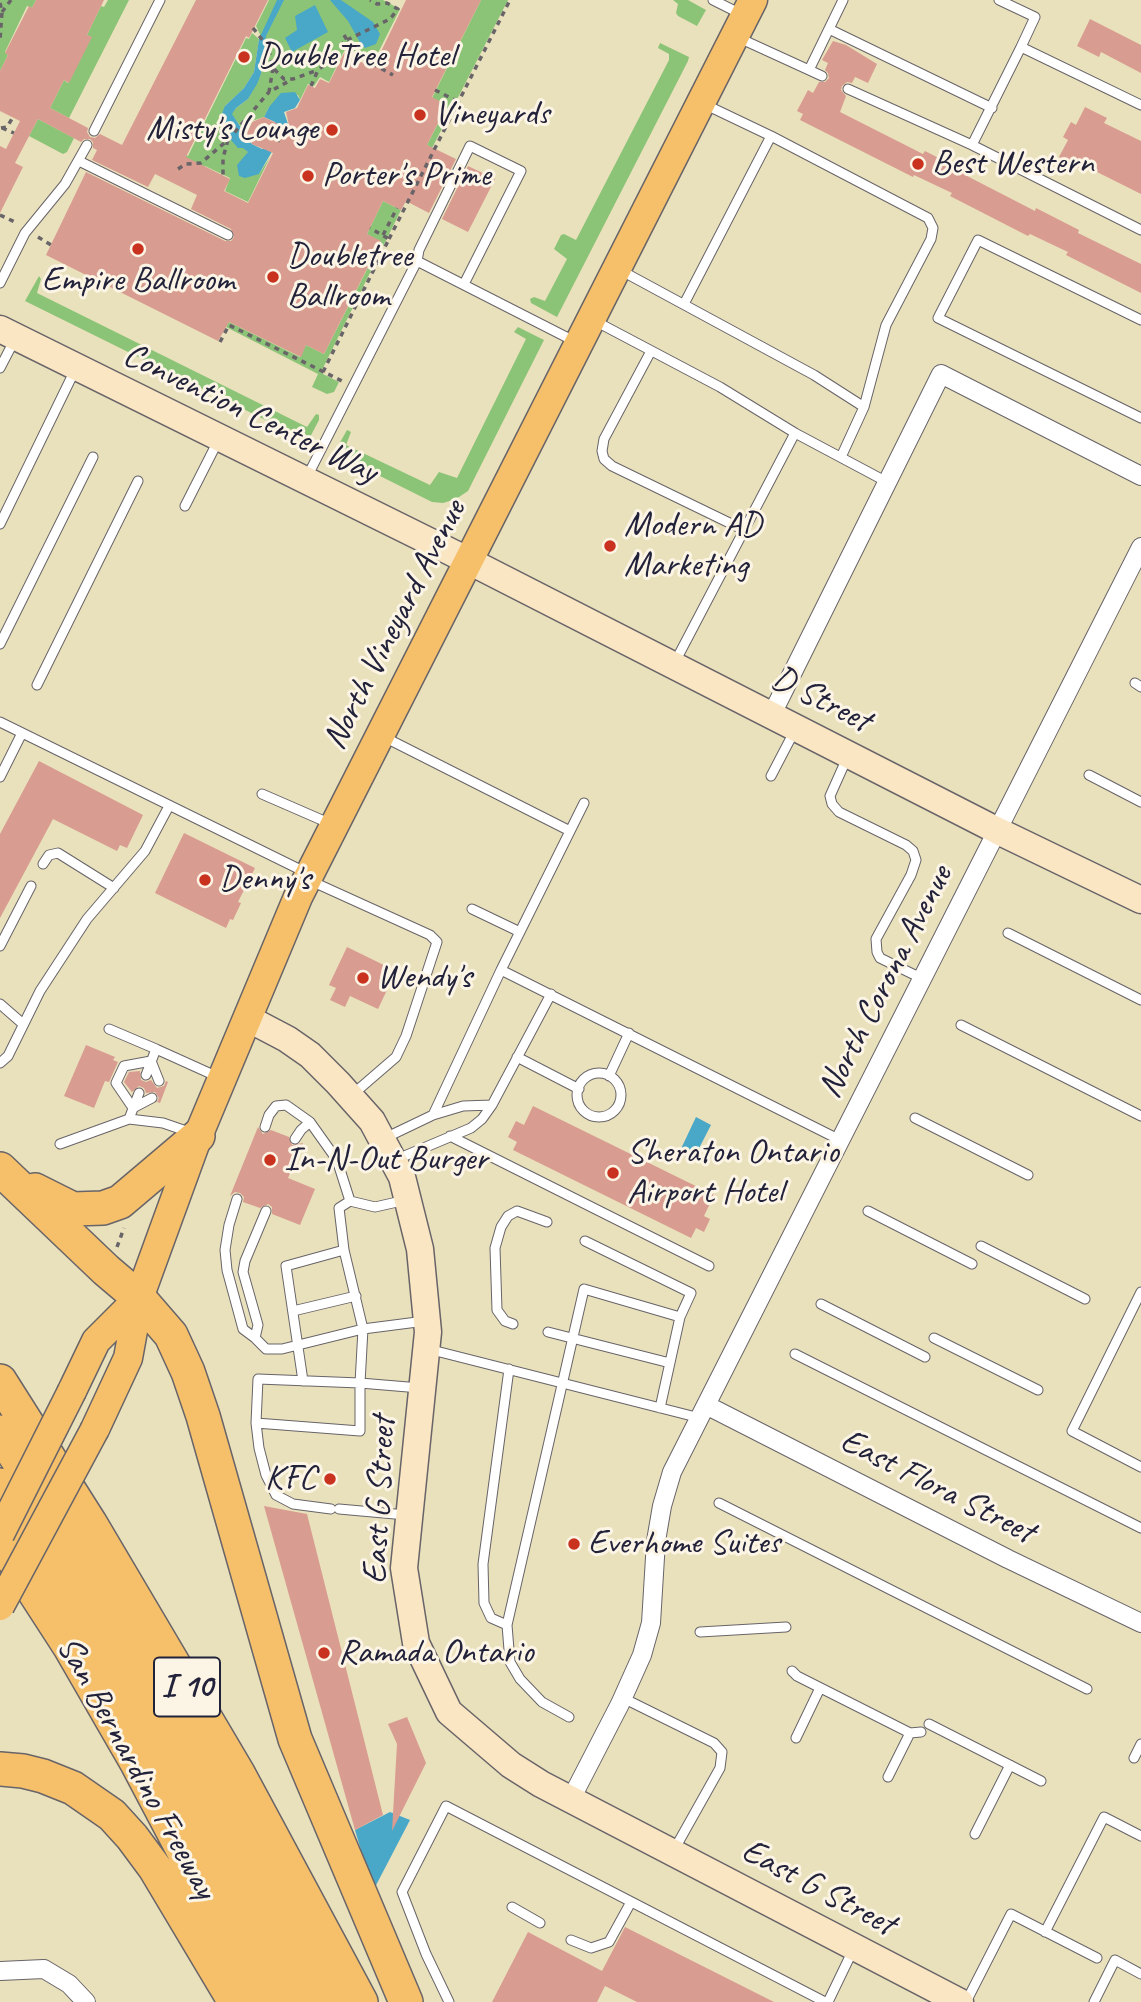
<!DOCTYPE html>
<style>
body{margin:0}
canvas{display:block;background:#e9e0bc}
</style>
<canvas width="1141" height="2002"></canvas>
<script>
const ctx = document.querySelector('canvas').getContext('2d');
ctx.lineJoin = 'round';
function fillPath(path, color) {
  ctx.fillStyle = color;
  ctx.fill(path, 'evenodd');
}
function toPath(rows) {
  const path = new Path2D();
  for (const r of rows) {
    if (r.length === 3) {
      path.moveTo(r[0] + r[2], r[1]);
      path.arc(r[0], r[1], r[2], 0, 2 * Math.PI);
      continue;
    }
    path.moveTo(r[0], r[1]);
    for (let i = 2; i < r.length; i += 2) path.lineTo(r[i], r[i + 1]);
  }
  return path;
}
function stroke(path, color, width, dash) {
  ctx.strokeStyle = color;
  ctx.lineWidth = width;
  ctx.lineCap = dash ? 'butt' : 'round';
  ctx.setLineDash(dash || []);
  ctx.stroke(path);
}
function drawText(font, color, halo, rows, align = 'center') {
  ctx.font = font + ' Caveat,sans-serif';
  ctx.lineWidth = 6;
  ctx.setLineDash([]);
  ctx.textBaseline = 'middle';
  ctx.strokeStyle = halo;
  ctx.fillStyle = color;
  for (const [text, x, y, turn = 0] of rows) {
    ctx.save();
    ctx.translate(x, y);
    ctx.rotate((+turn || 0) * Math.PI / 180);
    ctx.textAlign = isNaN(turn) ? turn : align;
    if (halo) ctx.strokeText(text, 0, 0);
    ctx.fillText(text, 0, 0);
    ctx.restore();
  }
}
fillPath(toPath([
 [0,0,36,0,32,8,27,6,5,52,8,55,0,71],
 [108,0,129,0,69,118,50,108,64,80,68,83,91,37,87,35,101,6,104,7],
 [269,0,383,0,400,9,374,61,346,47,329,82,320,77,314,86,308,84,300,100,298,95,269,107,264,117,252,121,246,133,231,114,236,108,248,99,261,74,264,43,256,26],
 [481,0,508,0,432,148,427,145,447,106,432,98],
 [673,0,688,0,706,10,697,26,678,16,676,13,678,4],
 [252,33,259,39,254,72,244,88,225,106,248,152,246,156,259,174,270,157,248,202,225,191,230,178,205,166,198,178,178,152,188,156,246,38,249,39],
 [660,43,689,57,688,61,557,317,531,303,530,299,534,297,545,301,567,259,554,249,561,235,564,234,576,240,669,60,669,54,658,48],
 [38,119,74,138,67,152,63,154,29,136],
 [383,201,401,210,322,370,323,374,339,382,334,392,327,394,312,387,318,374,226,327,229,322,300,357,306,345,324,354,381,242,367,234],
 [39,276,41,279,37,293,307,427,316,414,319,415,319,420,308,441,25,301],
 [518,327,544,340,468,491,456,499,443,503,432,502,334,453,347,430,351,432,346,445,430,485,439,472,457,478,526,339,514,332]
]), '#8cc477');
fillPath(toPath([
 [277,0,284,0,266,36,261,74,257,84,248,99,236,108,232,114,252,144,262,149,272,146,279,134,275,122,264,117,269,107,281,93,295,92,300,100,295,108,284,112,288,124,259,174,245,178,239,176,237,165,248,152,243,148,238,148,231,140,222,123,221,116,225,106,244,88,254,72,259,39],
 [330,0,341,0,373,22,380,34,376,44,365,48,361,44,348,21],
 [315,5,328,32,292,52,285,38,297,30,295,16],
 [696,1117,711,1125,693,1160,679,1153],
 [390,1812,410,1820,373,1891,355,1830]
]), '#49a7c7');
fillPath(toPath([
 [36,0,104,0,87,35,92,37,69,83,64,80,50,108,88,128,87,132,90,137,95,138,100,134,122,145,196,0,268,0,249,38,246,36,186,157,230,179,224,191,248,203,273,153,252,144,247,133,252,122,264,117,290,130,286,112,297,108,308,85,315,88,320,79,329,83,344,53,373,68,406,0,481,0,432,97,447,105,427,145,456,159,429,213,406,201,401,210,383,201,367,234,381,241,324,354,306,345,301,357,229,322,218,341,46,255,86,172,225,241,231,241,234,237,231,229,191,209,197,195,155,174,148,187,92,160,97,150,93,148,93,142,90,139,84,139,81,142,38,119,15,163,23,167,0,213,0,146,6,149,20,121,0,111,0,71,8,55,5,53,29,6,32,8],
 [1090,19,1141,45,1141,73,1101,52,1099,57,1077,46],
 [833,41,846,45,877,64,868,83,855,77,852,83,847,82,842,86,841,90,846,96,840,112,923,154,925,151,968,173,967,176,1035,211,1036,208,1079,230,1078,233,1141,264,1141,293,1066,255,1068,252,1030,234,1028,236,950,196,952,193,914,175,913,177,800,120,803,114,797,111,808,90,813,93,819,82,825,82,829,78,828,73,825,70,828,63,822,60],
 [1085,107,1107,118,1104,123,1141,141,1141,194,1083,165,1081,169,1059,157,1068,140,1063,137,1071,122,1076,125],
 [468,166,495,179,468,232,442,219],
 [39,761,143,815,127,848,120,845,117,851,53,819,0,918,0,834],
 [184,833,255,868,238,902,241,903,233,920,230,919,226,928,155,893],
 [347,947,396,971,378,1009,350,996,345,1007,330,1000,336,988,329,985],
 [86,1045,115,1057,113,1060,118,1062,109,1082,105,1081,94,1108,64,1096],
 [140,1071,141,1080,146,1082,151,1080,157,1088,164,1086,166,1081,168,1082,160,1103,157,1102,159,1098,155,1092,146,1093,144,1088,139,1086,132,1092,124,1082,129,1072],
 [533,1106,714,1195,704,1216,710,1219,704,1232,696,1228,691,1238,513,1150,517,1142,508,1137,516,1121,524,1125],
 [258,1127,263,1134,271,1130,289,1137,292,1145,303,1143,288,1178,315,1189,300,1225,272,1214,272,1207,268,1204,260,1208,243,1202,244,1197,240,1193,235,1192,230,1196],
 [264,1506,307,1514,383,1815,355,1830],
 [407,1717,426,1763,392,1831,397,1744,388,1724],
 [625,1927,774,2002,637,2002,605,1986,597,2002,492,2002,528,1932,602,1971]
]), '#d99c90');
const lane = toPath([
 [713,0,743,15],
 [999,0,1035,17,1021,47,1141,105],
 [829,29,992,108],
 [739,38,809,70,843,0],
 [1021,47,972,145,1141,230],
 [809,70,822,76],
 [848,89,972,145],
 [94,131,160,0],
 [771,136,928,218,933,228,931,239,886,325,864,407],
 [79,161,228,235],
 [417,261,419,250,470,146,521,171,464,284],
 [620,270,814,375,864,407,841,457],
 [0,283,25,233,65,184,87,145],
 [684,304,771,136,704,104],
 [1141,320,978,240,938,318,1141,418],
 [595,321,720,387,795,433],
 [651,351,604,439,602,451,604,459,612,466,744,530],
 [0,368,15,339],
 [306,479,417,261,576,342],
 [185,506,219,439],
 [0,524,76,368],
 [0,644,93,457],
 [675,662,795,433,887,482],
 [1135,683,1141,687],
 [37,685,138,481],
 [0,722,305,872],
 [384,737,570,831],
 [847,758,830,796,832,804,839,812,906,845,913,851,916,860,911,875,876,939,877,952,880,958,923,979],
 [1089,775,1141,802],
 [771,776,795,730],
 [0,777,22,733],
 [262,794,331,824],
 [43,864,49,855,58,853,114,888],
 [311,881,430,935,437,942,406,1036,396,1057,352,1095],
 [472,909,520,932],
 [1008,933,1141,1000],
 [0,946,31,886],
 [501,970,840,1140],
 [0,1004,23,1024],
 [961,1025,1141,1116],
 [109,1029,156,1049],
 [517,1057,579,1089],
 [0,1063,8,1056,40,991,87,919,145,851,169,806],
 [599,1095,22],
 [146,1075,156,1049,218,1077],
 [609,1076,629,1033],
 [139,1093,129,1119,163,1123,192,1133],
 [152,1098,133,1108,116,1083,124,1066,151,1061,159,1081],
 [433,1115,501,970,584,803],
 [915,1118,1028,1175],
 [265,1127,269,1115,276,1106,286,1105,310,1122],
 [450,1136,709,1266],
 [385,1138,433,1115,463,1106,492,1105],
 [295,1139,301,1130,310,1122,337,1160,350,1201],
 [60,1144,129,1119],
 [395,1160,471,1128,482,1119,492,1105,551,994],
 [237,1199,229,1225,225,1250,227,1270,243,1329,255,1338],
 [266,1211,245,1261,243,1272,258,1325,255,1338,266,1349,282,1349,363,1329,425,1321],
 [868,1211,972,1264],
 [585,1241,691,1293,680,1317,660,1408],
 [981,1246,1085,1299],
 [344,1250,339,1208,350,1201,375,1207,406,1200],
 [1141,1292,1072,1431,1141,1467],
 [821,1304,925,1357],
 [293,1311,356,1296],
 [513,1324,505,1321,497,1310,495,1248,501,1227,508,1216,517,1211,547,1222],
 [548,1332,670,1363],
 [934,1338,1038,1390],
 [428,1349,700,1418],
 [795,1354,1141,1528],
 [303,1381,286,1266,344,1250,363,1329,360,1383,360,1431,256,1423,258,1379,360,1383,420,1388],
 [256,1423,259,1448,266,1475,276,1495,293,1504,331,1509],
 [719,1503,1087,1689],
 [339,1509,406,1515],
 [507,1625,491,1618,484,1603,483,1564,509,1369],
 [700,1632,786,1627],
 [792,1671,797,1676,910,1733,921,1732],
 [623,1698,714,1743,722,1752,720,1768,674,1850],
 [569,1717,542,1702,520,1679,510,1662,507,1625,584,1289,680,1317],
 [929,1724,1041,1781],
 [796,1738,820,1688],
 [1134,1758,1141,1744],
 [888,1777,910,1733],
 [975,1834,1010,1765],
 [512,1907,540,1923],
 [1045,1932,1104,1817,1141,1836],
 [571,1940,591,1948,609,1942,631,1902],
 [449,2002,426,1954,402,1892,446,1806,825,2002],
 [828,2002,854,1948],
 [966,2002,1011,1914,1097,1958],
 [1094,2002,1115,1960,1141,1974]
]);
const street = toPath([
 [772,714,941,374,1141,476],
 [706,1405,1008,1559,1141,1623],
 [571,1799,620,1704,642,1655,651,1623,656,1541,662,1506,672,1472,1141,547],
 [0,1971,44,1969,69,1984,86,2002]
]);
const secondary = toPath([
 [0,329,469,561,998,831,1141,900],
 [247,1018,287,1039,310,1055,338,1083,372,1121,402,1177,420,1249,428,1332,404,1568,416,1643,449,1712,511,1765,541,1784,960,2002]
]);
const primary = toPath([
 [72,1391,96,1341,139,1298],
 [95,1429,128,1358,139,1298,198,1136,298,897,753,0]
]);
const highway = toPath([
 [0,1169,106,1270,139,1298,171,1335,188,1372,203,1416,295,1739,406,2002],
 [35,1190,73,1209,103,1208,120,1202,198,1136],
 [0,1381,90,1523,239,1775,361,2002],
 [0,1432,118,1618,205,1773,328,2002],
 [0,1485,108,1655,175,1772,298,2002],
 [0,1539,70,1647,137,1763,263,2002],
 [0,1769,23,1771,43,1776,73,1788,112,1815,132,1837,155,1868,235,2002]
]);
stroke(lane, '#686468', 11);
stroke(street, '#686468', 20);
stroke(secondary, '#686468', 29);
stroke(primary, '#686468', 31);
stroke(highway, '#686468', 36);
stroke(toPath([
 [0,3,2,12,0,40],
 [2,12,11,0],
 [253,28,268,47],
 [344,35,347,40,342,44,342,47,393,75],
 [347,40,390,19,398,9,387,3,377,4,370,0],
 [274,44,268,47,273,68,284,79,293,79,318,70],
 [273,68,269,92,291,80],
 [311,86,318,70,331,60,342,47],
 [435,90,459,102],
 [1,128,7,127,13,117],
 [2,128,14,133],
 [276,139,280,141],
 [228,140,269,92],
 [178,169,186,164,201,163,228,140,223,158,223,175],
 [0,215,17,223],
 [383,235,397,208],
 [38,237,51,245],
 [389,239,510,0],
 [220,342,229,325,342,381],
 [323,372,389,239,370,228],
 [117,1247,124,1228]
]), '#686468', 3.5, [5, 5]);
stroke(lane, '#fff', 9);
stroke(street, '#fff', 18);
stroke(secondary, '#fbe6c4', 26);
stroke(primary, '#f6c06b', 28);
stroke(highway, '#f6c06b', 33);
const primaryBridge = toPath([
 [0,1534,72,1391],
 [0,1606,95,1429]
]);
stroke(primaryBridge, '#686468', 31, []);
stroke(primaryBridge, '#f6c06b', 28);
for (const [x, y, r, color] of [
 [244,57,7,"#c8321e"],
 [420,115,7,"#c8321e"],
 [332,130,7,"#c8321e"],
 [918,164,7,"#c8321e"],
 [308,176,7,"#c8321e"],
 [138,249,7,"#c8321e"],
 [273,277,7,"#c8321e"],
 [610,546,7,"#c8321e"],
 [205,880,7,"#c8321e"],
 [363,978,7,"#c8321e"],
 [270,1160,7,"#c8321e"],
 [613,1173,7,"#c8321e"],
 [330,1479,7,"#c8321e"],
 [574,1544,7,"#c8321e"],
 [324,1653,7,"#c8321e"]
]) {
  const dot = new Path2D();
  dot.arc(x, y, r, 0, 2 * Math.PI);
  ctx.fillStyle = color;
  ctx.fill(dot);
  stroke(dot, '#fcf5e5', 2.5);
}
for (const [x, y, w] of [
 [187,1687,66]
]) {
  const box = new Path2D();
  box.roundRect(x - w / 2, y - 29.5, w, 59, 5);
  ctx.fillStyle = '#fcf5e5';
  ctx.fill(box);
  stroke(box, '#22223b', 2);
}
drawText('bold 33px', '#22223b', null, [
 ["I 10",187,1687]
]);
drawText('35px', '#22223b', '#fcf5e5', [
 ["DoubleTree Hotel",258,57],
 ["Vineyards",434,115],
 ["Misty's Lounge",318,130,"right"],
 ["Best Western",932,164],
 ["Porter's Prime",322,176],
 ["Doubletree",287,257],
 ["Ballroom",287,297],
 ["Empire Ballroom",138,281,"center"],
 ["Modern AD",624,526],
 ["Marketing",624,566],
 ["Denny's",219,880],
 ["Wendy's",377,978],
 ["Sheraton Ontario",627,1153],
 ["Airport Hotel",627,1193],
 ["In-N-Out Burger",284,1160],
 ["KFC",316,1479,"right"],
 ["Everhome Suites",588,1544],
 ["Ramada Ontario",338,1653]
], 'left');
drawText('35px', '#22223b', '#fcf5e5', [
 ["Convention Center Way",250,414,26],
 ["North Vineyard Avenue",395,625,-63],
 ["D Street",821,700,27],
 ["North Corona Avenue",886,982,-63],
 ["East Flora Street",937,1487,27],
 ["East G Street",380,1500,-87],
 ["San Bernardino Freeway",136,1768,61],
 ["East G Street",818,1888,28]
]);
</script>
